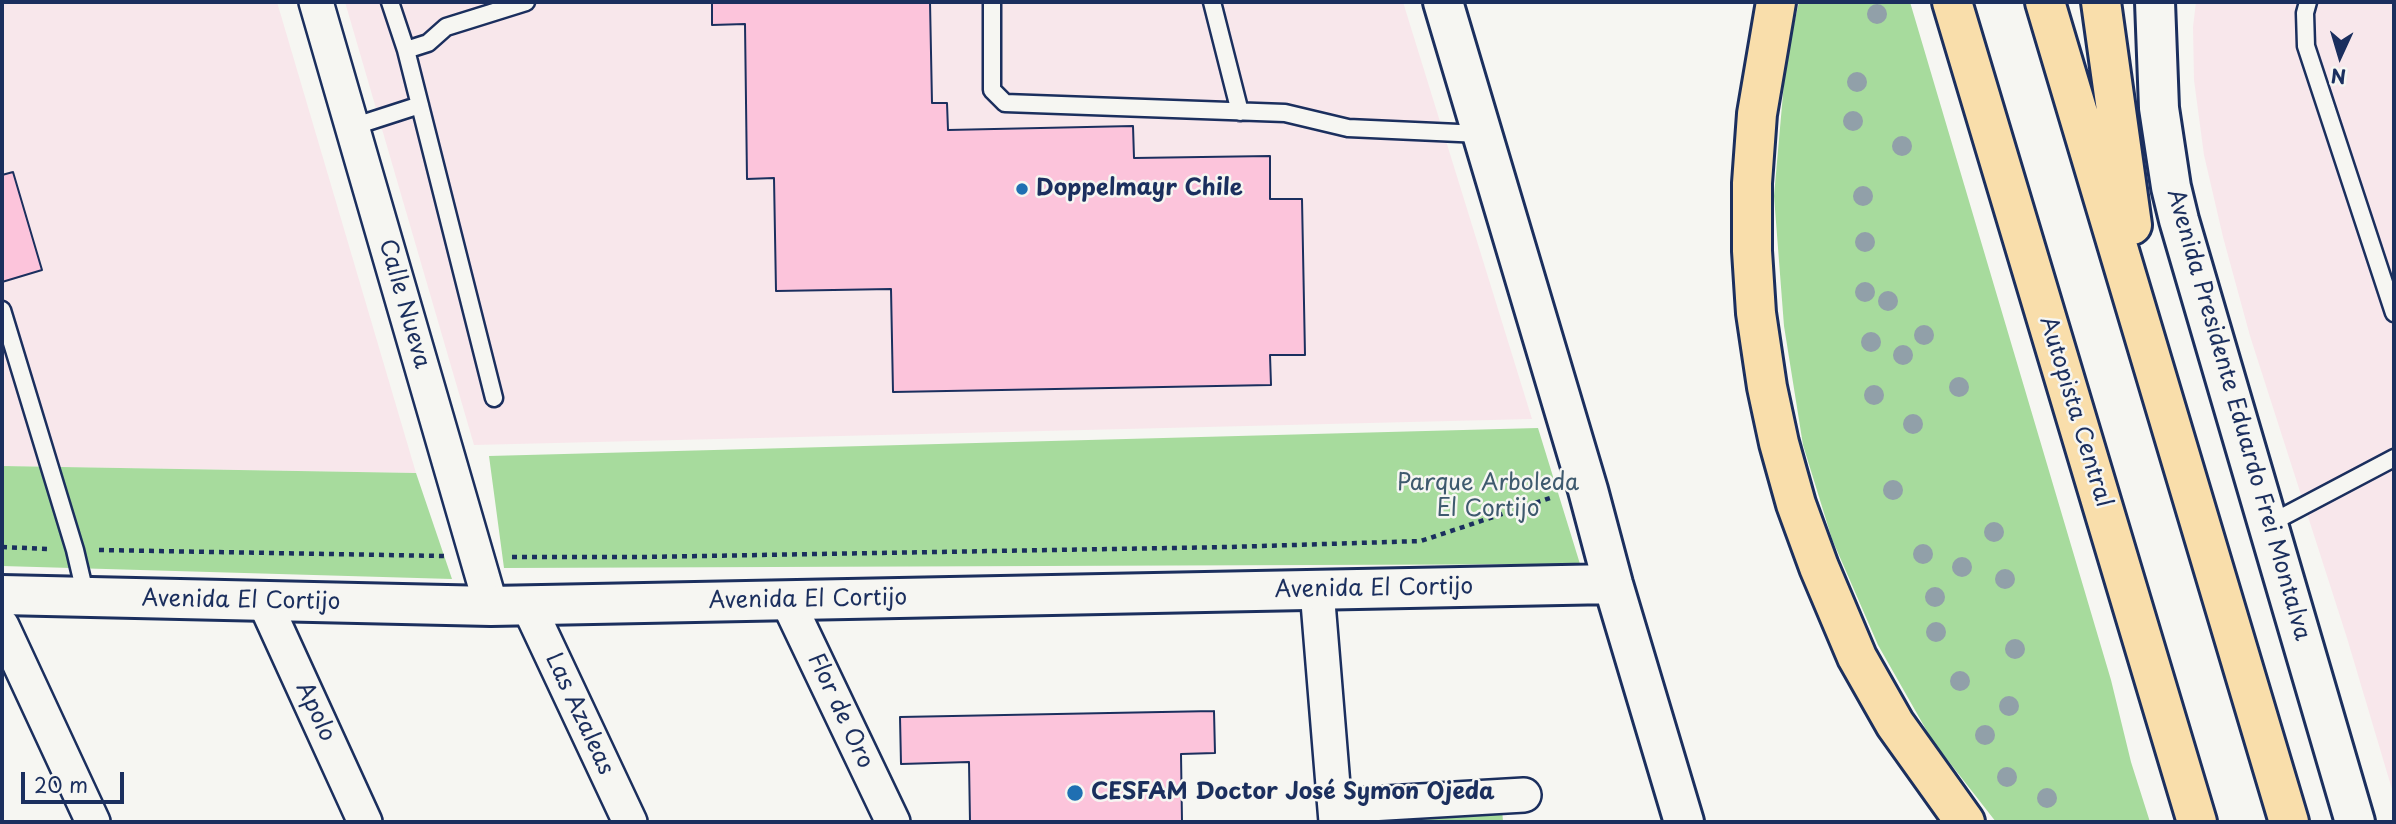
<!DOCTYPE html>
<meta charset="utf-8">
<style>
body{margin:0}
#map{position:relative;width:2396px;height:824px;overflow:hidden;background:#f6f6f2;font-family:"Playpen Sans",sans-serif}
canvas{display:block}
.frame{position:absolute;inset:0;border:4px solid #1b2f5e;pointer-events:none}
.north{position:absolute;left:2305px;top:21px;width:70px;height:70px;-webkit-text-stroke:5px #f6f6f2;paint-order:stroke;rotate:184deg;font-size:19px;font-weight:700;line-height:28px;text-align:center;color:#1b2f5e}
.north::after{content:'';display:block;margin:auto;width:24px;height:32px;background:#1b2f5e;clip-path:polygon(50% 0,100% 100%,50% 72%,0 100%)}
.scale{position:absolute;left:21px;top:772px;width:103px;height:32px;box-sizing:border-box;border:4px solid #1b2f5e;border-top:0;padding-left:9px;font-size:21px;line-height:24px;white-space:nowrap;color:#1b2f5e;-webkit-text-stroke:5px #f6f6f2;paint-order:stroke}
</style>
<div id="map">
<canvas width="2396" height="824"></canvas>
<div class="frame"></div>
<div class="north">N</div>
<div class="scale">20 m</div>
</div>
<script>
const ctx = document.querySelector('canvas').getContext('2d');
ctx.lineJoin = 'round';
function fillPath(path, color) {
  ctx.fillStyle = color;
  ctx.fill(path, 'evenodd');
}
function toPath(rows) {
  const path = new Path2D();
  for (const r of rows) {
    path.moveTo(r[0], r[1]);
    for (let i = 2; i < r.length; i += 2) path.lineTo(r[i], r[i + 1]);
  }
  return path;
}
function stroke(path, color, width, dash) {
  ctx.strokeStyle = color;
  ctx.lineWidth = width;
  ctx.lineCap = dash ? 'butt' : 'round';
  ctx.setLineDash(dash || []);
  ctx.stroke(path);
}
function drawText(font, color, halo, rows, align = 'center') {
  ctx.font = font + ' "Playpen Sans",sans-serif';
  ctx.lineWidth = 5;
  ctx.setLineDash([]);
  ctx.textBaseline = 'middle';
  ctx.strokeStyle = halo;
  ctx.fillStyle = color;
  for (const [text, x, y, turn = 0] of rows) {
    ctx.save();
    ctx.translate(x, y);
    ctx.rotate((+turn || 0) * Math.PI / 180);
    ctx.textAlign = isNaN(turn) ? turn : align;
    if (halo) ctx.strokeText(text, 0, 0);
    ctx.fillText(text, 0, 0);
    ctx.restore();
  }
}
fillPath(toPath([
 [2,2,277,2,416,473,2,466],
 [345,2,1403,2,1532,419,474,445],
 [2196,2,2394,2,2394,796,2347,638,2250,336,2223,237,2204,155,2194,80,2193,27]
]), '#f8e7eb');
fillPath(toPath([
 [1799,2,1910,2,2111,680,2131,762,2150,822,1996,822,1932,740,1878,645,1832,539,1803,445,1784,326,1774,196,1786,60],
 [1538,428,1580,564,504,568,489,456],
 [2,466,416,473,452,579,2,566],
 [1502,808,1503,822,1405,822,1405,817]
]), '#a7db9d');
const building = toPath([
 [712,2,930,2,932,103,947,103,948,130,1133,126,1134,158,1270,156,1270,199,1302,199,1305,355,1270,355,1271,385,893,392,891,289,776,291,774,178,747,179,745,24,712,25,712,2],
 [13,172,42,270,2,282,2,175,13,172],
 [1214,711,1215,753,1181,754,1182,822,970,822,969,762,901,764,900,717,1214,711]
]);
fillPath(building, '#fcc4db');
stroke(building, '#1b2f5e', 2);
const lane = toPath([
 [390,2,406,50,494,398],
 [992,2,992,90,1005,103,1285,113,1348,128,1481,134],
 [1212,2,1240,112],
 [2308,2,2305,13,2306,46,2394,313],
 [406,50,428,43,446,27,526,2],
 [352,127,420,105],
 [2,310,75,550,86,597],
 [2269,524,2394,458]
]);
const street = toPath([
 [316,2,491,606],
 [1317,590,1336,822],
 [787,600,893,822],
 [264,601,365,822],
 [528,605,630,822],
 [2,626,93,822],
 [1335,806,1524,795]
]);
const secondary = toPath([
 [1443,2,1588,490,1613,584,1684,822],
 [2155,2,2159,108,2171,187,2179,220,2355,822],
 [2,595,491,606,1613,584]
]);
const highway = toPath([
 [1776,2,1757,114,1752,183,1752,251,1756,313,1767,387,1779,443,1796,504,1819,567,1857,657,1895,724,1965,822],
 [1952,2,2197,822],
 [2045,2,2289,822],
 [2101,2,2132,225]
]);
stroke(lane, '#1b2f5e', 21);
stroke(street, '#1b2f5e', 38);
stroke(secondary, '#1b2f5e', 44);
stroke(highway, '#1b2f5e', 44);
stroke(toPath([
 [2,547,48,549],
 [99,550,444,556],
 [512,557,642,557,1229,547,1421,541,1553,497]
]), '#1b2f5e', 4.5, [5, 5]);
stroke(lane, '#f6f6f2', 16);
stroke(street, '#f6f6f2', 33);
stroke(secondary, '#f6f6f2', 38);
stroke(highway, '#f9deab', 38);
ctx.fillStyle = '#91a0a9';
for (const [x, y] of [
 [1877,14],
 [1857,82],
 [1853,121],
 [1902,146],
 [1863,196],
 [1865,242],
 [1865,292],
 [1888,301],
 [1924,335],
 [1871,342],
 [1903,355],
 [1959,387],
 [1874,395],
 [1913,424],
 [1893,490],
 [1994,532],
 [1923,554],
 [1962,567],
 [2005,579],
 [1935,597],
 [1936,632],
 [2015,649],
 [1960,681],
 [2009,706],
 [1985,735],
 [2007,777],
 [2047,798]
]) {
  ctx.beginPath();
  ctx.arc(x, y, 10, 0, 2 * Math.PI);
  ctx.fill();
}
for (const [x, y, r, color] of [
 [1022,189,7,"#1f6fb2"],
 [1075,793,9,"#1f6fb2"]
]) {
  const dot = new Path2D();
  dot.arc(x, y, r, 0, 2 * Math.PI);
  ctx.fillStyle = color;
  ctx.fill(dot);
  stroke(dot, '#f6f6f2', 2.5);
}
drawText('bold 23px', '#1b2f5e', '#f6f6f2', [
 ["Doppelmayr Chile",1036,189],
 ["CESFAM Doctor José Symon Ojeda",1091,793]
], 'left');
drawText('23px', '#1b2f5e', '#f6f6f2', [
 ["Calle Nueva",404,304,74],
 ["Autopista Central",2075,412,73],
 ["Avenida Presidente Eduardo Frei Montalva",2238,415,74],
 ["Avenida El Cortijo",1374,589,-1],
 ["Avenida El Cortijo",808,600,-1],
 ["Avenida El Cortijo",241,601,1],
 ["Flor de Oro",840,711,65],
 ["Apolo",315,712,65],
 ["Las Azaleas",579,714,65]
]);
drawText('23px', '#3e5a6e', '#f6f6f2', [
 ["Parque Arboleda",1488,484],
 ["El Cortijo",1488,510]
]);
</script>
